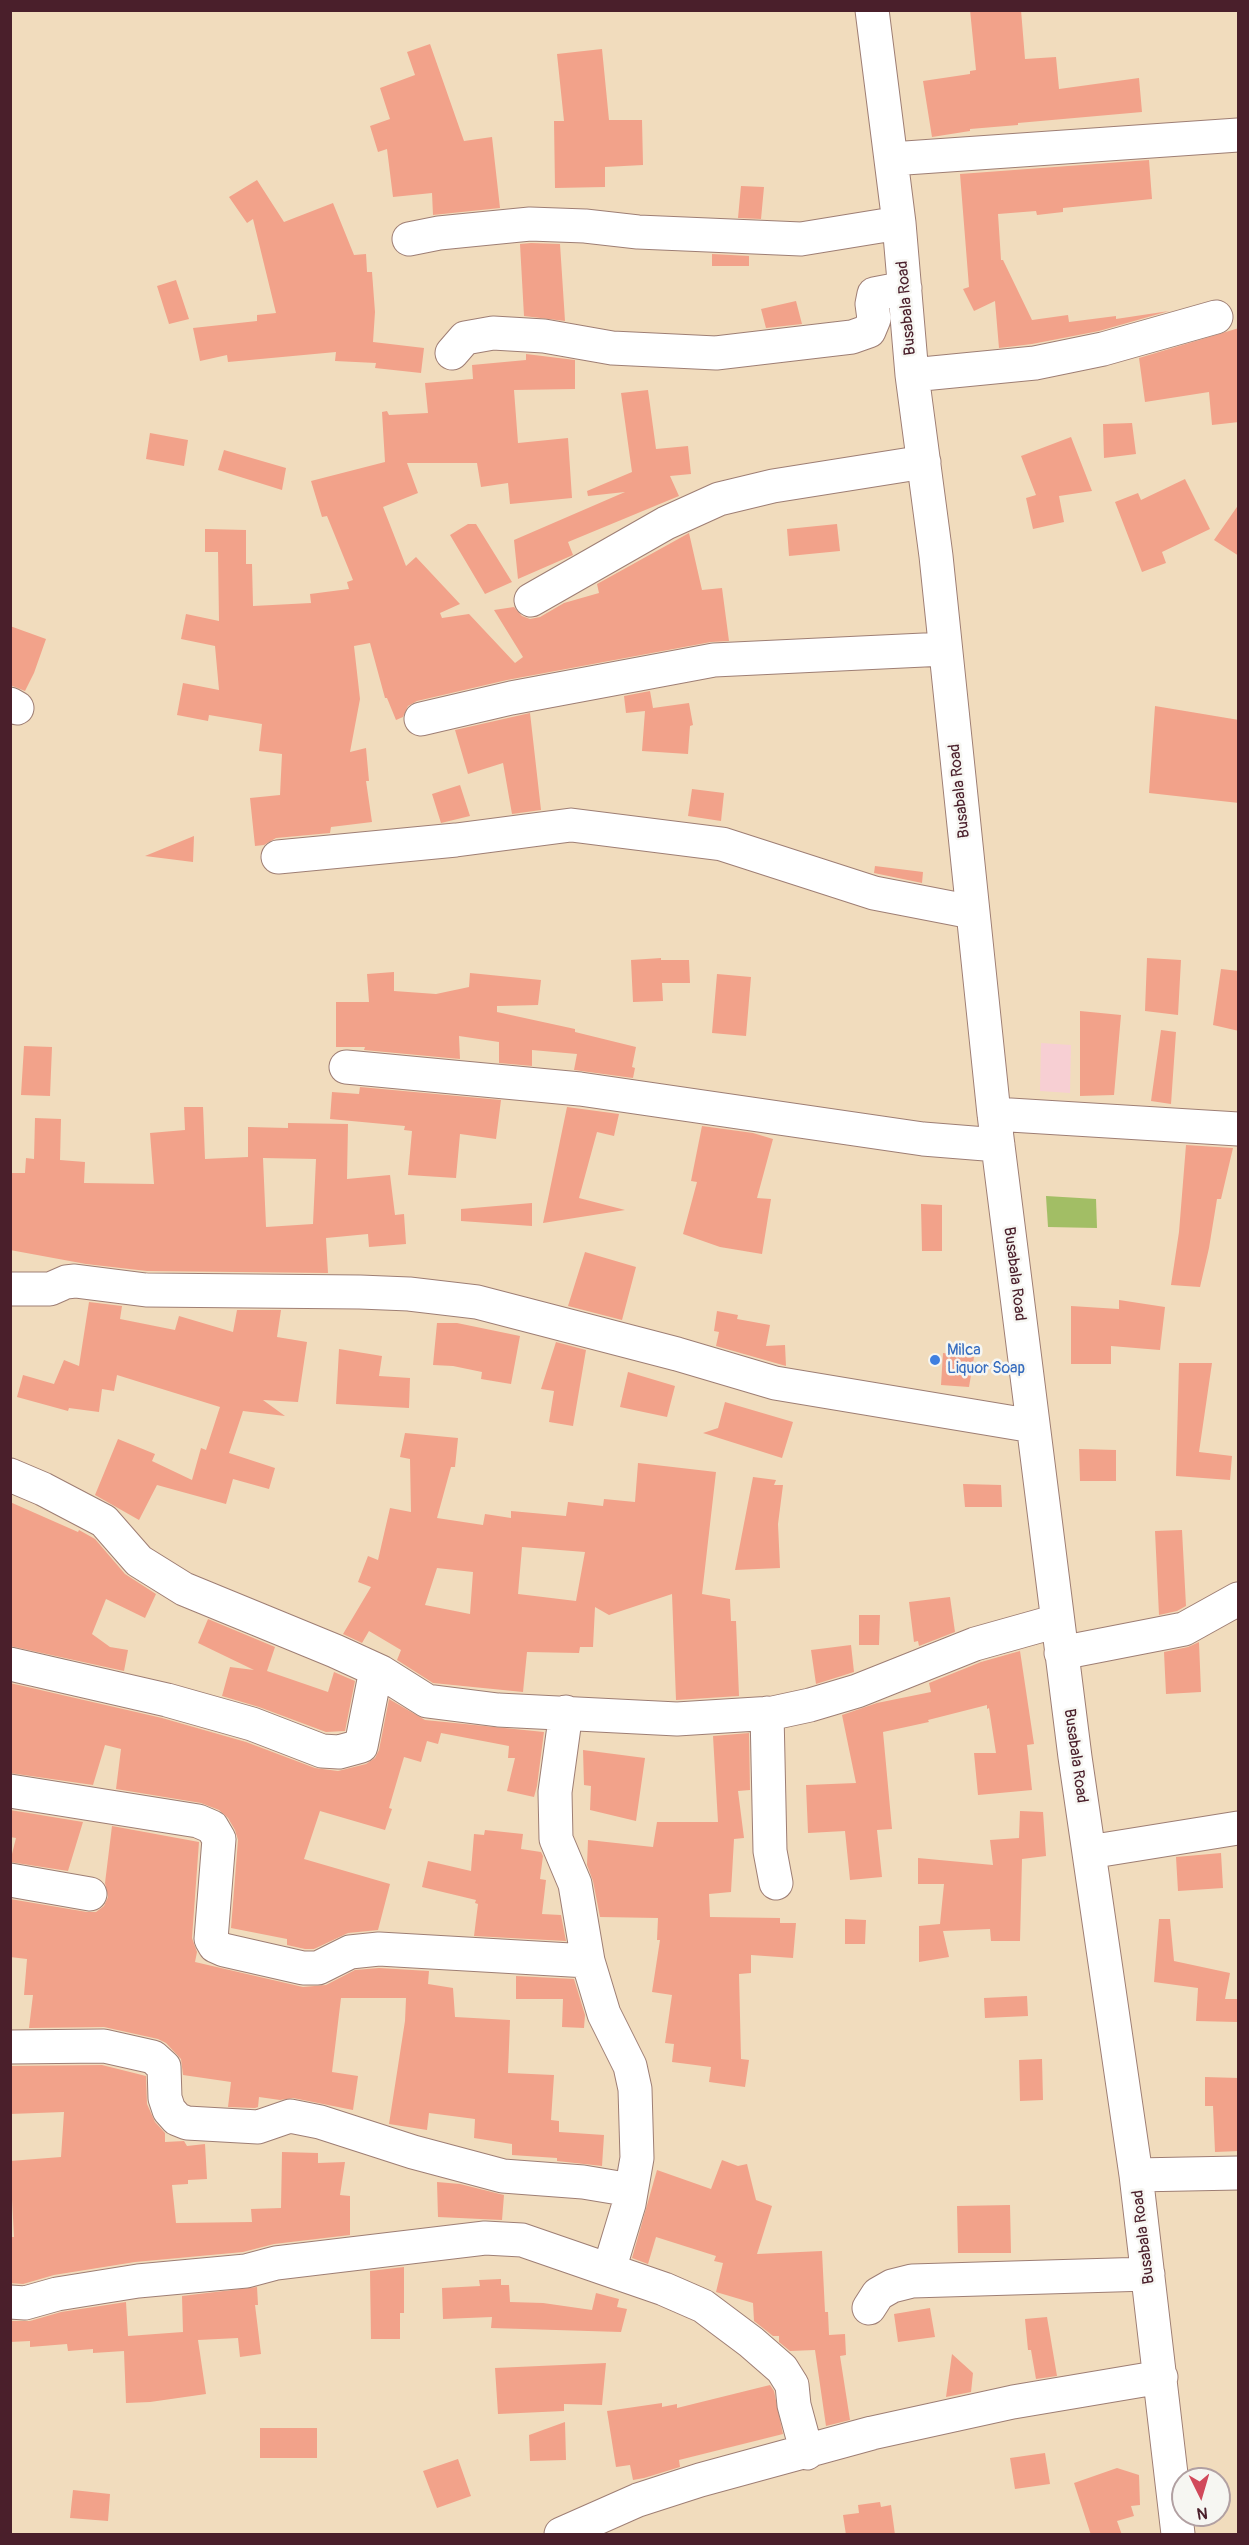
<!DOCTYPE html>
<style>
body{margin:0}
#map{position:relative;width:1249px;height:2545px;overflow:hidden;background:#f1dcbd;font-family:Pangolin,sans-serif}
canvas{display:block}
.frame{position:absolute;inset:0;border:12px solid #4a1f2b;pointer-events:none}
.north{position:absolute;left:1171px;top:2467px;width:60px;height:60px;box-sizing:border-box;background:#f6f6f2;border:2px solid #b1a0a2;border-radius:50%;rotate:175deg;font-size:16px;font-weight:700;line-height:24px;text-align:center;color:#4a1f2b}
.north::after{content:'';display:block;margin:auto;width:21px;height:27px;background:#d1495b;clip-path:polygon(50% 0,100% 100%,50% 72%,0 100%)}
</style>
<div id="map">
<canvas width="1249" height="2545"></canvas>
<div class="frame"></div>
<div class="north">N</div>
</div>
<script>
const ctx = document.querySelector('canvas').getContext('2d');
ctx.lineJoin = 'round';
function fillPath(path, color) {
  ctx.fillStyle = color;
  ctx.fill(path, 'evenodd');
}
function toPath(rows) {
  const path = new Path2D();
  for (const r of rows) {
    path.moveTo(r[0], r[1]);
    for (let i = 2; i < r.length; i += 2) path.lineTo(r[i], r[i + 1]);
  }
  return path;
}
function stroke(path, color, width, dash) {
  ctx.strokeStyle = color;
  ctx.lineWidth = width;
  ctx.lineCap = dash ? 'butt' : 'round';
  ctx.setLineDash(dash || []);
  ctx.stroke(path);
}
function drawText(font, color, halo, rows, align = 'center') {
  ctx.font = font + ' Pangolin,sans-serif';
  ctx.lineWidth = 5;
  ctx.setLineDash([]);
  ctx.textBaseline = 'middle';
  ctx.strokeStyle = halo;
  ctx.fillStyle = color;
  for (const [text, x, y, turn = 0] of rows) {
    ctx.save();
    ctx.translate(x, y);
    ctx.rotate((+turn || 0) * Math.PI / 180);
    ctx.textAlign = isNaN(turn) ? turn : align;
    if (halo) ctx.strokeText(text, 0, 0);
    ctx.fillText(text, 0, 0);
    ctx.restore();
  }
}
fillPath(toPath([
 [1041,1043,1071,1045,1070,1093,1040,1091]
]), '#f7cfd3');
fillPath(toPath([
 [1046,1196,1096,1199,1097,1228,1048,1227]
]), '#a2be65');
fillPath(toPath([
 [970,10,1021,10,1025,59,1056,57,1059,89,1139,78,1142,112,1018,123,1018,125,970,129,970,131,932,137,923,81,970,74,970,71,976,70],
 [430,44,464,141,492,137,500,208,433,215,432,193,393,197,387,149,378,152,370,126,390,119,380,88,415,75,407,52],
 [602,49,609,120,642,120,643,165,605,167,605,187,555,188,554,121,564,121,557,54],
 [1149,160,1152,199,1063,208,1063,212,1037,215,1036,211,998,214,1001,260,1003,260,1032,320,1068,315,1069,322,1116,316,1116,319,1169,311,1099,331,1032,344,999,348,995,301,974,311,963,289,969,287,960,174],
 [257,180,284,222,333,203,354,255,366,254,367,272,372,272,375,312,373,342,424,348,421,373,375,368,376,363,335,361,336,352,228,362,227,355,200,361,193,328,257,321,257,315,276,313,253,219,247,223,229,197],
 [741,186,764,187,761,219,738,218],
 [531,243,560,244,565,321,524,316,520,244],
 [712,254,749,256,749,266,712,266],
 [176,280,189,319,169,324,157,286],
 [796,301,802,324,766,328,761,309],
 [1239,328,1239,422,1212,425,1209,392,1145,402,1139,358],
 [526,354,575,360,575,389,514,390,518,443,568,438,572,498,510,504,508,483,481,487,477,463,407,463,418,493,383,507,406,566,416,557,460,604,440,613,442,618,469,614,515,663,523,657,494,610,514,607,522,616,530,619,540,617,564,603,599,593,597,584,689,533,702,590,722,588,729,641,711,642,507,680,417,701,408,706,403,717,396,720,387,698,385,698,370,643,354,646,360,699,350,752,366,748,369,781,366,781,372,822,331,827,330,833,276,838,264,845,255,846,250,798,280,795,282,754,259,751,262,724,209,715,208,721,177,715,183,683,219,690,215,646,181,639,186,614,219,621,218,552,205,552,205,529,246,530,246,564,252,564,253,606,311,603,310,594,349,589,347,582,353,580,327,516,322,517,311,481,385,462,382,412,387,411,389,415,428,413,425,383,473,379,472,365,526,360],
 [648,390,656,449,688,446,691,474,670,476,679,496,568,542,573,555,518,579,514,540,625,492,588,496,587,491,632,472,621,393],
 [1132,423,1136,454,1104,458,1103,424],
 [150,433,188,440,184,466,146,459],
 [1071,437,1092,491,1059,496,1064,522,1033,529,1026,498,1036,495,1021,456],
 [224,450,286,468,282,490,218,470],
 [1185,479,1210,529,1162,552,1166,563,1142,572,1115,502,1138,493,1141,500],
 [1239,504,1239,556,1214,540],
 [468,524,476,524,512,582,485,594,450,535],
 [837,524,840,551,789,556,787,529],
 [10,626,46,639,34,673,25,691,10,685],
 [650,691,653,708,689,703,693,725,690,726,688,754,642,751,645,711,626,713,624,696],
 [1155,706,1239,720,1239,803,1149,793],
 [530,713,541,810,512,814,503,763,468,774,455,730],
 [460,785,470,816,441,823,432,794],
 [692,789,724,793,721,821,688,816],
 [194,836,193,862,145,856],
 [875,866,923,872,922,883,874,873],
 [661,958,661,960,689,960,690,983,662,983,663,1001,633,1002,631,960],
 [1147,958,1181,960,1178,1015,1145,1011],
 [1221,969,1239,971,1239,1031,1213,1025],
 [394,972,394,991,436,994,469,987,470,973,541,980,538,1005,497,1006,497,1012,575,1029,575,1032,636,1047,632,1067,635,1068,633,1078,574,1070,577,1054,532,1050,532,1066,499,1063,499,1042,459,1036,460,1059,364,1050,365,1047,336,1047,336,1002,369,1002,367,974],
 [717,974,751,977,746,1036,712,1033],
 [1080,1011,1121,1015,1114,1095,1080,1096],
 [1161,1030,1176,1032,1171,1104,1151,1101],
 [24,1046,52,1047,50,1096,21,1095],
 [360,1087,501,1100,496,1139,460,1134,456,1178,408,1175,412,1131,404,1130,405,1126,330,1119,332,1092,359,1094],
 [184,1107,203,1107,205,1159,248,1157,248,1127,288,1128,288,1123,348,1124,347,1179,390,1175,395,1215,404,1214,406,1244,369,1247,368,1234,326,1238,328,1273,147,1271,86,1264,10,1250,10,1173,25,1173,26,1158,34,1159,35,1118,61,1119,60,1160,85,1162,84,1183,154,1184,150,1133,185,1130],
 [263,1158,316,1159,313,1224,266,1227],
 [567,1107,619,1114,614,1136,597,1132,579,1198,625,1210,543,1223],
 [702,1126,753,1133,773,1139,757,1198,771,1199,762,1254,720,1247,683,1234,697,1182,691,1181],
 [1186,1145,1233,1148,1221,1199,1217,1199,1209,1248,1200,1287,1171,1285,1179,1232],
 [532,1203,532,1226,461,1221,461,1209],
 [921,1204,942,1205,942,1251,922,1251],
 [585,1252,636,1267,622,1320,568,1306],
 [1119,1300,1165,1307,1160,1350,1111,1346,1111,1364,1071,1364,1071,1306,1119,1309],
 [89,1302,122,1306,120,1319,175,1330,179,1316,233,1332,237,1310,281,1310,277,1337,307,1342,298,1402,263,1400,285,1416,243,1411,229,1453,275,1468,269,1489,233,1479,226,1504,157,1485,139,1520,95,1495,118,1439,155,1454,152,1461,192,1480,201,1448,206,1450,220,1407,117,1375,114,1391,102,1389,99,1412,69,1408,68,1411,17,1397,23,1375,54,1384,64,1360,79,1366],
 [717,1311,738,1315,737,1319,770,1325,766,1346,785,1345,786,1366,716,1346,719,1332,714,1331],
 [437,1323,457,1323,520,1336,511,1384,481,1379,482,1372,453,1366,433,1365],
 [556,1342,586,1350,573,1426,549,1422,554,1391,541,1389],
 [339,1349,382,1356,379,1376,410,1378,409,1408,336,1404],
 [943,1353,974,1357,969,1387,941,1385],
 [1179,1363,1212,1363,1199,1452,1232,1456,1230,1480,1176,1476],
 [628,1372,675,1386,667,1417,620,1407],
 [725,1402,793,1422,782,1458,703,1433,718,1428],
 [405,1433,458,1438,455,1467,451,1467,437,1518,483,1525,485,1514,511,1518,511,1511,566,1516,568,1502,603,1506,604,1499,635,1502,638,1463,716,1472,702,1594,730,1599,731,1621,736,1621,739,1696,676,1700,672,1594,609,1615,595,1607,593,1647,580,1647,579,1653,527,1652,523,1692,433,1683,397,1660,401,1650,369,1631,362,1643,343,1634,371,1587,358,1582,368,1556,378,1560,390,1508,411,1512,410,1459,400,1457],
 [522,1547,585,1552,576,1601,518,1594],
 [437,1568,473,1572,470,1614,425,1605],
 [1079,1449,1116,1450,1116,1481,1080,1481],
 [753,1477,776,1480,774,1485,783,1485,778,1524,780,1568,735,1570],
 [963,1484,1001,1485,1002,1507,965,1507],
 [10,1502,78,1532,79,1530,95,1539,125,1574,156,1594,145,1618,106,1599,92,1634,110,1647,128,1650,124,1671,10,1646],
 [1182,1530,1186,1606,1177,1611,1159,1615,1155,1531],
 [950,1597,955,1632,919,1646,918,1641,914,1642,909,1602],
 [859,1615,880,1615,879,1645,859,1645],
 [208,1619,275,1647,267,1671,328,1692,334,1672,355,1681,345,1731,326,1732,259,1707,222,1696,230,1667,254,1670,198,1643],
 [1199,1642,1201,1692,1166,1694,1164,1652,1188,1647],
 [851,1645,854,1672,816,1684,811,1650],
 [1020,1651,1034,1744,1027,1745,1032,1790,978,1795,974,1753,996,1753,989,1708,987,1709,987,1705,928,1720,929,1722,883,1732,892,1829,877,1830,882,1877,850,1880,845,1831,808,1833,806,1785,856,1783,842,1715,877,1703,931,1692,929,1683,981,1662],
 [10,1683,162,1718,246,1742,315,1768,338,1771,366,1764,375,1758,379,1750,389,1699,425,1720,544,1732,537,1786,534,1797,507,1791,515,1758,508,1758,509,1746,441,1733,438,1744,427,1741,421,1762,404,1757,389,1808,392,1809,385,1830,320,1811,304,1859,390,1884,378,1930,348,1933,314,1949,305,1949,287,1945,287,1939,231,1928,238,1840,235,1830,228,1818,219,1810,201,1803,116,1789,121,1749,105,1745,93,1785,10,1773],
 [749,1733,750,1790,738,1791,744,1838,734,1839,731,1892,709,1894,710,1917,780,1918,780,1923,796,1923,793,1958,751,1955,751,1973,739,1974,741,2059,749,2060,745,2087,709,2082,711,2067,672,2062,674,2044,665,2043,672,1995,652,1992,660,1940,657,1940,658,1918,600,1917,593,1881,587,1865,588,1840,653,1847,657,1822,718,1822,713,1736],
 [583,1750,645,1758,636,1821,590,1810,591,1786,584,1785],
 [10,1810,83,1822,68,1871,10,1862,16,1838,10,1837],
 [1020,1811,1043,1812,1046,1856,1022,1859,1020,1941,991,1941,990,1929,943,1931,949,1957,919,1962,919,1926,940,1924,944,1884,918,1884,918,1858,993,1865,990,1840,1019,1838],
 [112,1826,199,1842,192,1938,197,1952,195,1962,303,1987,326,1985,355,1970,379,1968,429,1971,428,1984,453,1988,455,2017,510,2020,508,2073,554,2075,551,2120,559,2121,559,2132,604,2135,602,2166,557,2161,557,2158,512,2155,512,2144,474,2138,475,2119,429,2113,427,2130,389,2124,405,2021,406,1998,341,1998,332,2072,358,2076,353,2110,293,2098,280,2100,259,2097,258,2107,255,2108,228,2107,231,2082,183,2075,181,2059,166,2043,158,2039,104,2027,29,2028,33,1995,24,1995,27,1959,10,1957,10,1899,87,1912,96,1912,104,1906,108,1897,105,1883],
 [485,1830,523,1834,521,1849,541,1852,543,1856,540,1879,546,1880,542,1914,561,1915,566,1941,474,1936,478,1904,475,1903,476,1900,422,1887,428,1861,471,1871,474,1834,484,1835],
 [1221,1853,1223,1888,1178,1891,1176,1857],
 [845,1919,866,1920,865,1944,845,1944],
 [1159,1919,1170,1919,1174,1961,1230,1973,1225,1999,1238,1999,1237,2022,1196,2021,1198,1988,1154,1982],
 [516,1976,574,1979,585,2015,584,2028,562,2027,563,1999,516,1999],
 [1027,1996,1028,2016,985,2018,984,1998],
 [1042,2059,1043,2100,1020,2101,1019,2060],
 [102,2065,146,2076,147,2104,155,2122,165,2133,165,2142,184,2141,187,2146,205,2144,207,2179,188,2180,188,2184,172,2185,176,2223,252,2222,251,2209,281,2208,282,2152,318,2153,318,2163,345,2162,340,2195,350,2196,350,2235,274,2244,243,2252,135,2262,54,2275,23,2284,10,2283,10,2237,14,2237,10,2161,61,2157,64,2112,10,2114,10,2066],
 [1205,2077,1239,2078,1239,2151,1215,2152,1213,2106,1205,2106],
 [722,2160,738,2166,747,2164,756,2200,772,2206,757,2254,822,2251,825,2312,828,2312,829,2335,845,2334,846,2355,840,2356,850,2420,826,2426,815,2350,790,2351,779,2342,779,2336,773,2336,754,2321,753,2303,716,2292,723,2263,714,2261,716,2256,656,2237,648,2264,632,2258,657,2170,711,2189],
 [437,2182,460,2184,504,2195,502,2220,438,2217],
 [1010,2205,1011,2253,958,2253,957,2206],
 [404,2267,404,2313,400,2313,400,2339,371,2339,370,2271],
 [501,2279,501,2285,509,2285,510,2302,543,2303,592,2310,596,2293,619,2299,617,2307,627,2309,621,2332,491,2328,492,2317,443,2319,442,2288,480,2286,479,2280],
 [257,2287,258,2305,255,2305,261,2354,240,2357,238,2338,198,2340,206,2394,150,2402,126,2403,124,2351,93,2353,93,2349,68,2351,67,2344,30,2347,30,2341,10,2342,10,2321,30,2321,61,2312,126,2302,128,2336,183,2332,182,2296],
 [930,2308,935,2337,898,2342,894,2314],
 [1047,2317,1057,2376,1036,2379,1031,2350,1028,2350,1025,2319],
 [952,2354,973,2373,971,2392,946,2397],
 [606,2363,602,2405,564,2404,564,2411,498,2414,495,2368],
 [770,2385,774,2391,783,2434,679,2460,680,2467,644,2478,633,2480,630,2465,616,2467,607,2411,662,2403,662,2407,677,2404,677,2408],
 [565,2422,566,2460,530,2461,529,2435],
 [260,2428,317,2428,317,2458,260,2458],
 [1045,2453,1050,2484,1015,2489,1010,2458],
 [458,2459,471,2496,437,2508,423,2471],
 [1117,2468,1139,2475,1140,2505,1131,2506,1134,2516,1117,2521,1122,2535,1091,2535,1074,2483],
 [73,2490,110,2494,108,2521,70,2518],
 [880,2502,881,2507,891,2505,895,2535,846,2535,843,2515,859,2513,858,2505]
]), '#f2a28a');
const minor = toPath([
 [872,10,899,223,912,375,936,556,994,1114,1075,1757,1136,2175,1178,2534],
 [891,159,1238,135],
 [409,239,439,233,530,224,585,226,638,232,801,239,899,223],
 [452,353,465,338,493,333,544,336,612,348,716,353,852,337,869,331,874,319,872,304,874,294,905,288],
 [912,375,1035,363,1103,349,1216,317],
 [531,600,666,523,719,499,773,486,924,462],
 [10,704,17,708],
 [421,719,511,698,714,660,945,649],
 [278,857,456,840,571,825,722,844,874,893,972,912],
 [346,1067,580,1089,923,1139,998,1145],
 [994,1114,1238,1129],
 [10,1289,50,1289,66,1282,75,1281,146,1290,360,1292,409,1294,477,1302,677,1354,775,1383,1033,1426],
 [10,1475,43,1489,104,1521,139,1561,184,1589,335,1651,381,1672,427,1701,498,1710,677,1719,773,1713,810,1705,857,1691,975,1644,1057,1621],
 [1061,1653,1184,1629,1238,1599],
 [10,1664,167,1700,252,1724,322,1751,339,1752,361,1746,376,1670],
 [566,1712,555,1792,556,1839,575,1884,588,1961,604,2014,630,2066,635,2089,637,2158,629,2204,609,2270],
 [767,1713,770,1851,776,1883],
 [10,1791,198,1821,212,1827,219,1839,211,1939,215,1946,224,1950,303,1968,318,1968,350,1952,379,1949,588,1961],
 [1089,1852,1238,1828],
 [10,1880,90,1894],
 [10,2047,104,2046,153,2057,164,2067,165,2098,169,2110,177,2119,187,2123,258,2127,290,2116,320,2122,413,2152,503,2176,583,2182,631,2190],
 [1136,2175,1238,2173],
 [10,2302,25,2303,57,2294,138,2281,246,2271,276,2263,485,2238,522,2240,664,2289,703,2306,751,2342,782,2369,792,2385,794,2405,807,2453],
 [869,2308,878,2294,892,2286,912,2281,1148,2274],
 [561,2534,638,2500,700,2480,872,2433,1013,2402,1161,2377]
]);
stroke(minor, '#9e7e74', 35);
stroke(minor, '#fff', 33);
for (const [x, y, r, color] of [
 [935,1360,6,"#3f7fe0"]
]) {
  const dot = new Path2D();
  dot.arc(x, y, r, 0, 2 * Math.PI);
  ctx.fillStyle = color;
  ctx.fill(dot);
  stroke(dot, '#f6f6f2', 2);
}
drawText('16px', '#4a1f2b', '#f6f6f2', [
 ["Busabala Road",907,308,-95],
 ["Busabala Road",960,791,-96],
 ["Busabala Road",1014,1274,83],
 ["Busabala Road",1075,1756,82],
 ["Busabala Road",1144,2237,-97]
]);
drawText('16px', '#366cbe', '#f6f6f2', [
 ["Milca",947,1351],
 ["Liquor Soap",947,1369]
], 'left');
</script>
